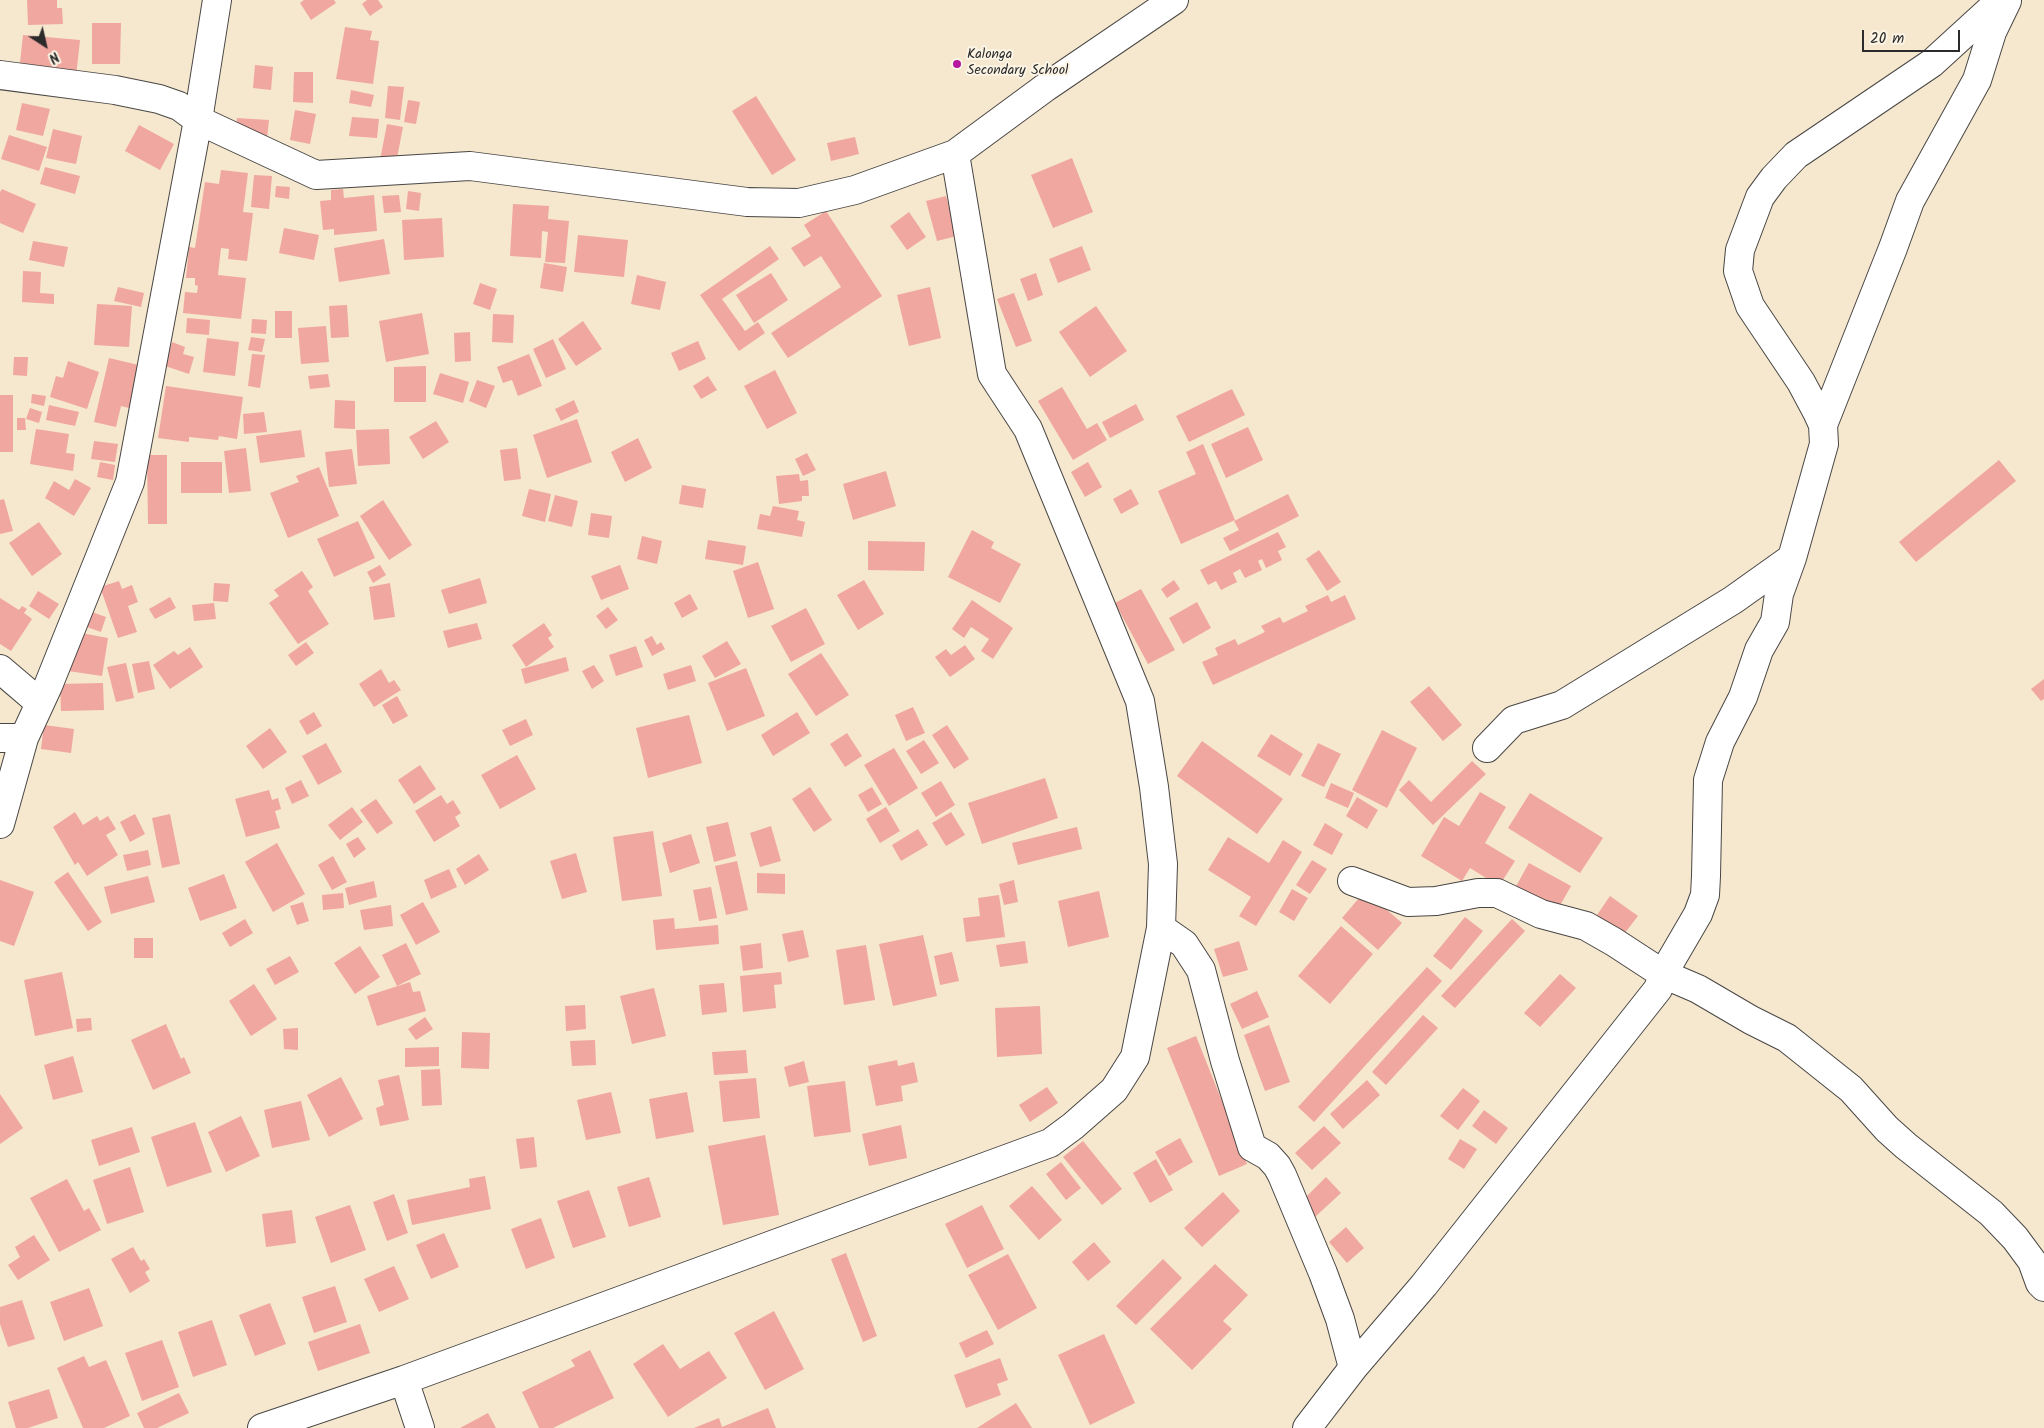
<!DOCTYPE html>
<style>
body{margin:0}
#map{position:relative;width:2044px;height:1428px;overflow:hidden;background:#f6e7cf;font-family:Kalam,sans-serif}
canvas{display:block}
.north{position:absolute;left:20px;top:20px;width:50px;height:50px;-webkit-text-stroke:4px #fcf5e5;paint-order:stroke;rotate:145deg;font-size:14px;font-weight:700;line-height:20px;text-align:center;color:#2b2b2b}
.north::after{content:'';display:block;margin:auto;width:18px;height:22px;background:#2b2b2b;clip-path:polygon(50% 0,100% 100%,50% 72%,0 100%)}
.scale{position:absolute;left:1862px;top:30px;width:98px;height:22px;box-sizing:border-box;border:2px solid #2b2b2b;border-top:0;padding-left:6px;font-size:15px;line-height:18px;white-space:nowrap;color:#2b2b2b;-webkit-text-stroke:4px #fcf5e5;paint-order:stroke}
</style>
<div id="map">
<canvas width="2044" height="1428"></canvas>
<div class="north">N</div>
<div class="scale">20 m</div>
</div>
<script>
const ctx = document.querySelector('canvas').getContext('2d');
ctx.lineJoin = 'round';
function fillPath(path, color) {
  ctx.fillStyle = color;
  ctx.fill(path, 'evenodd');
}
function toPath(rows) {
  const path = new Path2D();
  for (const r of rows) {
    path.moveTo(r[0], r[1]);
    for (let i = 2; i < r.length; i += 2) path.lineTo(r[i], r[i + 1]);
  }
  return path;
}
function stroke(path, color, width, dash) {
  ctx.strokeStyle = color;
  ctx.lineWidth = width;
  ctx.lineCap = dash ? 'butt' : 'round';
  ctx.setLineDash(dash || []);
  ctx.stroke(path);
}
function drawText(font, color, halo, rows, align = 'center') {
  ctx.font = font + ' Kalam,sans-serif';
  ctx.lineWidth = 4;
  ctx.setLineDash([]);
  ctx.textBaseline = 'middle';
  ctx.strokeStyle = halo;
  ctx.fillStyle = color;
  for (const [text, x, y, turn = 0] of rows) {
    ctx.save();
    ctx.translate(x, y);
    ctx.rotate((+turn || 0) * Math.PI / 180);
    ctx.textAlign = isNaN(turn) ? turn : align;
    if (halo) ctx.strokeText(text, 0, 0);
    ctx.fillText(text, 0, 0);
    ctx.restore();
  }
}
fillPath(toPath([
 [27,0,57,0,57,8,62,8,63,24,28,25],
 [304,0,334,0,336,3,311,20,300,3],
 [367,0,378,0,383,7,370,16,362,4],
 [92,23,121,23,120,64,92,64],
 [345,27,372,31,370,40,379,41,373,84,336,79],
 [23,35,80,40,76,77,19,72],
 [255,65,273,67,271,90,253,88],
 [294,72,313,72,313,103,293,102],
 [388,86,404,87,400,120,385,118],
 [351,90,374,95,371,107,349,103],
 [756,96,796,160,772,175,732,111],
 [408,100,420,102,416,124,404,122],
 [22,103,50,109,43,136,16,130],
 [295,110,316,114,310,144,290,140],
 [352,117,379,119,377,138,349,136],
 [237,118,269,120,267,138,235,135],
 [387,124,403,127,396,163,380,160],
 [139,125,174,144,160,170,125,151],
 [53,129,82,136,76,164,46,158],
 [9,135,47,147,39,171,1,159],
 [855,137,859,154,831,161,827,143],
 [1072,158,1093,212,1053,228,1031,175],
 [45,167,80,176,75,194,40,184],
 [221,170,248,173,243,212,253,213,247,261,228,259,229,249,221,248,218,275,246,278,241,319,183,313,185,292,197,293,198,286,195,285,195,278,186,278,189,247,195,248,205,182,219,184],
 [254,175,272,176,269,209,251,207],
 [276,186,290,187,289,199,275,197],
 [2,189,36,204,23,233,0,223,0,192],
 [343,189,344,198,374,195,377,231,334,235,334,229,323,230,320,201,331,200,331,190],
 [408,191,421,193,419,211,406,209],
 [399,195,401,212,384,213,382,196],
 [946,196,957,236,937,241,926,201],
 [513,204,549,206,548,219,569,221,565,263,545,262,548,232,542,231,541,258,510,256],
 [826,211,882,296,788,358,771,333,841,287,821,256,804,267,791,248,811,236,804,225],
 [909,212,926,237,907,250,890,226],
 [442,218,444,257,404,260,402,220],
 [284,228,319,235,314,260,279,253],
 [578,235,628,240,624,277,574,272],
 [384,239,390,274,339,282,334,248],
 [33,241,68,247,64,267,29,260],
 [770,246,779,259,722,299,745,331,758,322,765,333,739,351,700,295],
 [1082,246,1091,270,1058,283,1049,259],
 [544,263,567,267,563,292,540,288],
 [23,271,41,272,40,293,54,294,54,304,22,302],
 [771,273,788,300,754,323,736,295],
 [1036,273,1043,295,1028,301,1020,279],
 [637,275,666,282,660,310,631,304],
 [480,283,497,289,490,310,473,304],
 [118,287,144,293,141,307,114,301],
 [930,287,941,338,909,346,897,295],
 [1014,293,1032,341,1016,347,997,299],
 [97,304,132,306,129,347,94,345],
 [347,305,349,337,331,338,329,306],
 [1096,306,1127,351,1090,377,1059,332],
 [275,311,292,311,292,338,275,338],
 [422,313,429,354,386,362,379,321],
 [493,314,514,315,513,343,492,342],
 [187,318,210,320,209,335,186,333],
 [252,319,267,320,266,334,251,333],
 [583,321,602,349,576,366,558,339],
 [326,326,329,362,301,364,298,328],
 [470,332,471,361,455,362,454,333],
 [251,337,265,339,262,352,248,350],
 [207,338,239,342,235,376,203,372],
 [553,339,566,369,546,378,533,349],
 [698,341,706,359,679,371,671,353],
 [172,342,185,347,183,354,194,357,189,374,165,366],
 [252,354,265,355,260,388,248,386],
 [529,354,542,386,518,396,512,380,503,383,497,367],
 [14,357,28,357,27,376,13,375],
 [109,358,143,366,133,409,121,406,116,427,94,422],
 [68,361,99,372,87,409,50,397,56,376,63,378],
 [426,366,426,402,394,402,394,367],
 [775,370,797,413,767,429,744,386],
 [440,373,469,382,463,403,433,394],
 [328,374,330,387,310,389,308,376],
 [708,376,717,390,701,399,693,386],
 [477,380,495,386,486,408,469,401],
 [166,386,243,397,237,439,219,436,218,440,189,437,189,442,158,438],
 [1062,387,1087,429,1097,423,1107,440,1073,460,1038,401],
 [1232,389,1245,415,1189,442,1176,416],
 [32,394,46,396,44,406,31,403],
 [0,395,13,395,13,452,0,452],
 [335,400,355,401,355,429,334,428],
 [574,400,579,412,561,421,555,409],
 [1136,404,1144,420,1110,438,1102,422],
 [49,405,79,412,75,426,46,420],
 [30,408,42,412,39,423,26,419],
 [264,412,267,432,244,434,243,414],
 [17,418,25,418,26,430,17,430],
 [577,419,592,462,547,478,533,435],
 [436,421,449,442,423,459,409,437],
 [1248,427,1263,460,1226,478,1211,444],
 [36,429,69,434,66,453,75,454,73,471,30,464],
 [389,429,390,464,358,466,356,430],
 [301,430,305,457,260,463,256,436],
 [638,438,652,468,625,482,611,452],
 [94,441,118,444,115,462,91,459],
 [1203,444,1235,520,1181,544,1158,491,1196,474,1186,452],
 [246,448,251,491,229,493,224,451],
 [517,448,521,479,504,481,500,450],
 [352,449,357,484,329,487,325,452],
 [807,453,816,470,803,476,795,459],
 [147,455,167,455,167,524,148,524],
 [1999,460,2016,481,1916,562,1899,542],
 [100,462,115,465,113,480,97,477],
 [181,462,222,462,222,493,181,493],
 [1088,462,1102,487,1085,497,1071,472],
 [319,467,339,516,288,538,270,493,299,482,296,476],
 [886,471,896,506,853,520,843,484],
 [799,474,800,481,808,480,809,496,802,496,802,501,779,504,776,476],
 [75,479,91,488,74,516,45,498,54,481,69,490],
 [682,485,706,489,703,508,679,504],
 [529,489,551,494,545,522,522,516],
 [1131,489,1139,504,1121,514,1113,499],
 [1288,494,1299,516,1230,551,1223,538,1239,530,1234,521],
 [555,495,578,501,572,527,548,521],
 [4,499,13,531,0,534,0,500],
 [383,500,412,545,389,560,360,516],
 [773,506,799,511,797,520,805,522,802,537,757,529,760,514,770,516],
 [591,513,612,516,609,538,588,535],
 [358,521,375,558,334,577,317,539],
 [39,522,62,554,32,576,9,543],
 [972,530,994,542,991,548,1021,564,1000,603,948,577],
 [1278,532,1286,547,1278,551,1282,560,1266,568,1262,559,1258,561,1262,570,1245,578,1240,569,1233,573,1237,582,1221,590,1216,581,1208,585,1200,570],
 [642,536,662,541,657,564,637,559],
 [708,540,746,546,743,565,705,559],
 [868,541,925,542,924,571,868,570],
 [1319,550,1341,582,1327,591,1306,559],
 [758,562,774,609,748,618,733,571],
 [380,565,386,575,373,583,367,572],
 [620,565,629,589,601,600,591,576],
 [302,571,313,587,308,591,329,624,298,644,269,603,279,596,274,590],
 [480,578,487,603,449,614,441,590],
 [864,580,884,614,858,630,837,595],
 [1174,580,1180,589,1167,598,1161,589],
 [119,581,122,589,132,585,138,602,128,606,137,632,118,638,100,587],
 [214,583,230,584,228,602,213,601],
 [390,583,395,617,374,620,369,587],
 [1141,589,1175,650,1148,664,1115,603],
 [38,591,59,604,49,619,29,606],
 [690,594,698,609,682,618,674,603],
 [1328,595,1331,602,1345,595,1356,619,1213,685,1202,662,1218,655,1215,648,1235,639,1238,645,1265,632,1261,626,1280,617,1283,623,1308,611,1305,606],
 [170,597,176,608,155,619,149,609],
 [0,598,19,610,22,606,27,609,24,613,32,619,11,651,0,644],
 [972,600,1013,628,993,659,981,651,989,639,971,627,964,638,952,629],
 [1197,602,1211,628,1183,644,1169,618],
 [214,603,216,619,194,621,192,605],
 [608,607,618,620,606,629,596,616],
 [806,608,825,644,791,662,771,626],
 [92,612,106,617,101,632,87,627],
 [477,623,482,639,448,648,443,631],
 [544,623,552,635,548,638,554,647,526,667,512,645],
 [81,633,108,638,102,676,68,671,73,644,79,645],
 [652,636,657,645,661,642,665,649,652,656,644,640],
 [727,641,741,664,715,678,702,656],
 [306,642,314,653,296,666,288,655],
 [965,645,975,659,950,677,935,657,946,649,951,655],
 [636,646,643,667,616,676,609,655],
 [190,647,203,667,170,689,153,665,174,651,178,655],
 [821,653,849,695,816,716,788,674],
 [566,657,569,671,525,684,521,669],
 [149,661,155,689,138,693,132,664],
 [126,663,134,698,116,702,107,667],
 [594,665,604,681,592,689,582,671],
 [691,665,696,681,668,690,663,674],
 [746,668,765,716,727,731,708,683],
 [381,669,389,683,394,680,401,690,374,707,359,684],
 [2044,679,2044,699,2041,701,2031,689],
 [103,683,104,710,61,711,60,684],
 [1429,686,1462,725,1443,741,1410,702],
 [397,696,408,716,393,724,382,705],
 [913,707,925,733,906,741,895,715],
 [314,712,322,726,307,735,299,721],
 [797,712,810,733,773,756,761,735],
 [689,715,702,763,648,778,636,728],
 [526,719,533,735,510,746,502,730],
 [44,725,74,729,71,753,41,749],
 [947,725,969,759,954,769,932,735],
 [270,728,287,752,263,769,246,746],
 [1382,730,1417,748,1387,808,1352,790],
 [847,733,862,756,845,767,830,744],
 [1271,734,1303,754,1290,776,1257,756],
 [924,740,939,763,921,774,906,751],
 [1202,741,1283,799,1257,834,1177,776],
 [326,743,342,772,318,785,302,756],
 [1318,743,1341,754,1324,787,1301,776],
 [894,748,918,788,889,806,864,765],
 [517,755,536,789,500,809,481,775],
 [1472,761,1486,774,1433,825,1399,790,1409,780,1431,802],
 [420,765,436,789,414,804,398,780],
 [1045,778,1058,818,982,844,968,803],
 [301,780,309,796,292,804,285,788],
 [941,781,955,805,936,817,921,793],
 [1331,783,1354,793,1348,808,1325,798],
 [810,787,832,820,814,832,792,799],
 [872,787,882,804,868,812,858,795],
 [269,790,272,800,278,798,281,809,275,811,280,828,246,837,235,799],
 [1480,792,1506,807,1485,843,1515,861,1499,886,1470,868,1462,881,1421,856,1444,817,1459,826],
 [1530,793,1603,838,1580,873,1508,828],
 [441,795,447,804,453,800,461,813,455,817,460,826,434,842,415,811],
 [1357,797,1378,810,1367,829,1346,816],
 [376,799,393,823,377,834,360,810],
 [352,807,363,822,340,840,328,825],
 [886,807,900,831,880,843,866,819],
 [75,812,83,825,97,816,100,821,108,816,116,829,106,835,118,855,87,876,78,862,75,865,53,827],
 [951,812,965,835,946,846,932,823],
 [135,814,145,834,130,842,120,822],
 [170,814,180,864,162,868,152,818],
 [728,822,736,856,714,862,706,827],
 [1325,823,1343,834,1332,855,1313,845],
 [771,826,781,861,760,867,750,833],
 [1077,827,1082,849,1018,865,1012,843],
 [918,829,928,845,901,861,892,845],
 [653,831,662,896,622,901,613,837],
 [691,834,700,863,670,873,662,843],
 [358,837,366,849,354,858,346,844],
 [1228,837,1269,863,1283,840,1302,852,1256,926,1239,916,1251,897,1208,870],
 [277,843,305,894,273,912,245,862],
 [148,850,151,865,127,871,123,855],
 [576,853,587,892,562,899,550,861],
 [479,854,489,870,465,885,456,869],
 [333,856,347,882,332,890,318,865],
 [1312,860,1327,869,1310,894,1296,885],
 [737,861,748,910,726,915,715,866],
 [1529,863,1571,886,1557,911,1515,888],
 [449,869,457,887,431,899,424,880],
 [68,872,102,922,88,931,54,882],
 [757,873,785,874,785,894,757,893],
 [224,874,237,908,200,921,188,888],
 [148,876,155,902,111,914,104,887],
 [0,880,34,892,14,946,0,941],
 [1014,880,1018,902,1004,905,999,884],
 [374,881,377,897,349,905,345,888],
 [711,887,717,918,699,921,693,890],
 [1292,889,1308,898,1294,921,1279,912],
 [1099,891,1109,937,1068,947,1058,901],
 [1365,891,1402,923,1378,950,1342,918],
 [343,893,344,908,323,910,322,895],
 [999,895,1005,937,966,942,963,918,980,916,978,898],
 [1610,896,1638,916,1624,934,1597,915],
 [303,902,309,921,297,925,290,906],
 [423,902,440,932,416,945,400,915],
 [391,905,393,926,364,930,360,910],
 [1465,917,1483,931,1451,970,1433,956],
 [674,918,675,929,718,925,719,944,656,950,653,920],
 [245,919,253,933,230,947,222,933],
 [1512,919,1525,931,1455,1008,1441,996],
 [1341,926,1373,954,1330,1004,1298,976],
 [803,930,809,957,788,962,782,934],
 [923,935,937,996,893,1006,879,944],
 [134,938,153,938,153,958,134,958],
 [1025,941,1028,963,1000,967,996,945],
 [1239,941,1248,970,1223,977,1214,949],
 [406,943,421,974,397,986,382,955],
 [761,943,763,968,743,971,740,946],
 [866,945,875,1000,844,1005,836,950],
 [360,946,380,977,355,994,334,963],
 [952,952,959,981,940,985,934,956],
 [290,956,299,972,275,985,266,969],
 [1427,967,1442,981,1314,1122,1298,1107],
 [62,972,73,1028,35,1036,24,980],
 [781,972,782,984,774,985,776,1008,743,1012,740,976],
 [1560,974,1576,988,1540,1027,1524,1013],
 [410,982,413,992,420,991,426,1011,377,1026,367,996],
 [724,983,727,1012,702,1015,699,985],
 [254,984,277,1019,251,1036,229,1001],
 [654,988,666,1036,632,1044,620,996],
 [1257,991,1269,1017,1242,1029,1230,1004],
 [585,1005,586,1029,566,1031,565,1006],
 [1040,1006,1042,1054,997,1057,995,1008],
 [1423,1015,1438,1028,1386,1085,1372,1072],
 [425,1017,433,1029,416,1040,408,1029],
 [91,1018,92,1030,77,1032,76,1019],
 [166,1024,181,1059,184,1057,191,1073,153,1090,131,1040],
 [1269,1025,1290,1082,1265,1091,1244,1035],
 [298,1028,298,1050,284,1049,283,1029],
 [462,1032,490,1033,489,1069,461,1068],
 [1196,1036,1247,1164,1219,1176,1167,1048],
 [595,1040,596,1065,572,1066,570,1041],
 [439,1047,439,1066,405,1067,405,1048],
 [746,1050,748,1073,714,1075,712,1052],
 [73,1056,83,1092,53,1100,44,1065],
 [897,1060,898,1066,914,1062,918,1082,901,1086,903,1101,876,1106,868,1066],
 [804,1061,809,1082,789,1087,784,1067],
 [440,1069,442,1105,422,1106,421,1070],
 [399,1075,409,1120,380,1126,376,1108,384,1105,378,1080],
 [341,1077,363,1119,329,1137,307,1095],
 [756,1078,760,1118,723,1122,719,1081],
 [1367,1080,1380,1095,1343,1129,1330,1114],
 [845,1081,851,1132,814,1137,807,1086],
 [1047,1087,1058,1103,1030,1122,1019,1105],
 [1463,1088,1480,1101,1458,1130,1440,1116],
 [611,1092,621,1133,586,1140,577,1100],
 [687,1092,694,1132,656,1139,649,1099],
 [0,1094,23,1128,0,1144],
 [301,1101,310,1140,272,1148,264,1110],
 [1484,1110,1508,1128,1496,1144,1472,1126],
 [241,1116,260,1156,226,1172,208,1132],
 [195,1122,212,1172,167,1187,151,1137],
 [901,1125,907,1158,869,1166,862,1134],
 [1324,1126,1341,1143,1312,1170,1295,1153],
 [132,1127,140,1152,99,1166,91,1140],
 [765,1135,779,1215,723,1225,708,1146],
 [534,1137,537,1167,520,1169,516,1139],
 [1180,1138,1193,1162,1169,1176,1155,1152],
 [1460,1139,1477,1149,1464,1169,1448,1159],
 [1083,1141,1122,1189,1102,1205,1063,1157],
 [1156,1159,1173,1190,1150,1203,1133,1173],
 [1061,1162,1081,1188,1066,1200,1046,1174],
 [130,1167,144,1212,107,1224,93,1180],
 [485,1176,491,1209,412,1225,407,1200,470,1187,469,1179],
 [649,1177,661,1217,629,1227,617,1187],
 [1326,1177,1341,1193,1315,1217,1301,1202],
 [67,1179,84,1211,89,1208,101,1230,59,1252,30,1198],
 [1032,1186,1062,1220,1039,1240,1009,1206],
 [589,1190,606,1237,573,1248,557,1201],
 [1223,1192,1240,1211,1202,1247,1184,1228],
 [394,1194,408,1233,387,1241,373,1202],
 [350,1205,366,1250,331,1263,315,1217],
 [982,1205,1004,1249,967,1268,945,1224],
 [292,1210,296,1243,266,1247,262,1214],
 [541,1218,555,1258,526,1269,511,1229],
 [1346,1227,1364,1248,1347,1263,1329,1242],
 [444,1233,459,1267,431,1279,416,1245],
 [34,1235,50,1260,18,1280,8,1265,20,1257,15,1247],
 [1094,1242,1111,1262,1088,1281,1072,1262],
 [133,1247,141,1261,144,1259,150,1269,145,1272,150,1281,130,1293,111,1259],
 [846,1253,877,1336,863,1342,831,1259],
 [1008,1254,1037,1308,998,1330,968,1275],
 [1163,1259,1182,1278,1136,1325,1116,1306],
 [1215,1264,1248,1295,1223,1321,1232,1329,1192,1370,1150,1329],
 [394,1266,409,1299,379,1312,364,1279],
 [335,1286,347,1322,314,1333,302,1297],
 [89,1288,103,1326,64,1341,50,1302],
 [22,1300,35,1339,8,1347,0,1324,0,1307],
 [270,1303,286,1344,255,1356,239,1315],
 [774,1311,804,1369,765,1390,734,1333],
 [212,1320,227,1365,193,1377,178,1332],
 [360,1324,370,1353,318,1371,308,1342],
 [987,1330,994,1344,966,1358,959,1343],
 [1104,1334,1135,1403,1090,1425,1058,1355],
 [162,1340,179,1387,142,1401,125,1353],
 [663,1344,680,1369,709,1351,727,1378,668,1417,633,1364],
 [590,1350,614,1398,553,1428,539,1428,522,1392,575,1366,571,1360],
 [84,1356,89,1367,106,1360,130,1416,104,1428,83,1428,57,1368],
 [1000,1358,1008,1380,997,1384,1001,1395,966,1408,954,1375],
 [49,1389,58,1418,28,1428,16,1428,8,1402],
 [179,1393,189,1413,157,1428,144,1428,137,1413],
 [1016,1403,1032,1428,977,1428],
 [768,1408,776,1428,694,1428,719,1418,722,1427],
 [488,1413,496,1428,460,1428]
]), '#f0a79f');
const street = toPath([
 [0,75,115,90,159,99,179,106,198,120,316,175,470,166,747,202,799,203,855,190,955,154],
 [1823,425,1893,248,1910,201,1977,80,1992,32,2007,1],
 [0,669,40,703],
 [0,738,24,738],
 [1487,748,1514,720,1562,705,1733,600,1792,558],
 [0,824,24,738,48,686,130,482,198,120,217,0],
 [1352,881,1408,902,1436,901,1478,893,1497,893,1541,914,1586,926,1614,942,1663,974,1698,989,1751,1020,1787,1038,1851,1089,1887,1129,1906,1146,1991,1213,2015,1238,2032,1261,2040,1283,2044,1287],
 [1161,928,1184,944,1201,970,1225,1061,1252,1147,1268,1156,1277,1166,1282,1175,1323,1273,1340,1319,1353,1368],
 [404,1380,420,1428],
 [262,1428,404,1380,1050,1143,1073,1126,1114,1090,1135,1057,1161,928,1163,864,1154,787,1140,701,1028,429,992,374,955,154,1046,87,1174,0],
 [1307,1428,1353,1368,1424,1285,1658,989,1663,974,1698,914,1705,895,1706,876,1708,780,1720,742,1743,697,1759,650,1775,622,1779,594,1792,558,1824,444,1823,425,1817,412,1801,382,1750,306,1738,271,1740,250,1760,197,1774,178,1796,155,1932,63,2001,0]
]);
stroke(street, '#494744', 30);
stroke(street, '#fff', 28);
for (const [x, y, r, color] of [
 [957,64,5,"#b5179e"]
]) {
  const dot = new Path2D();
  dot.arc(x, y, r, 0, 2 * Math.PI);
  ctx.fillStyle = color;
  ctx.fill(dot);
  stroke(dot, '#fcf5e5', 2);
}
drawText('14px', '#2b2b2b', '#fcf5e5', [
 ["Kalonga",967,56],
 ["Secondary School",967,72]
], 'left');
</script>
